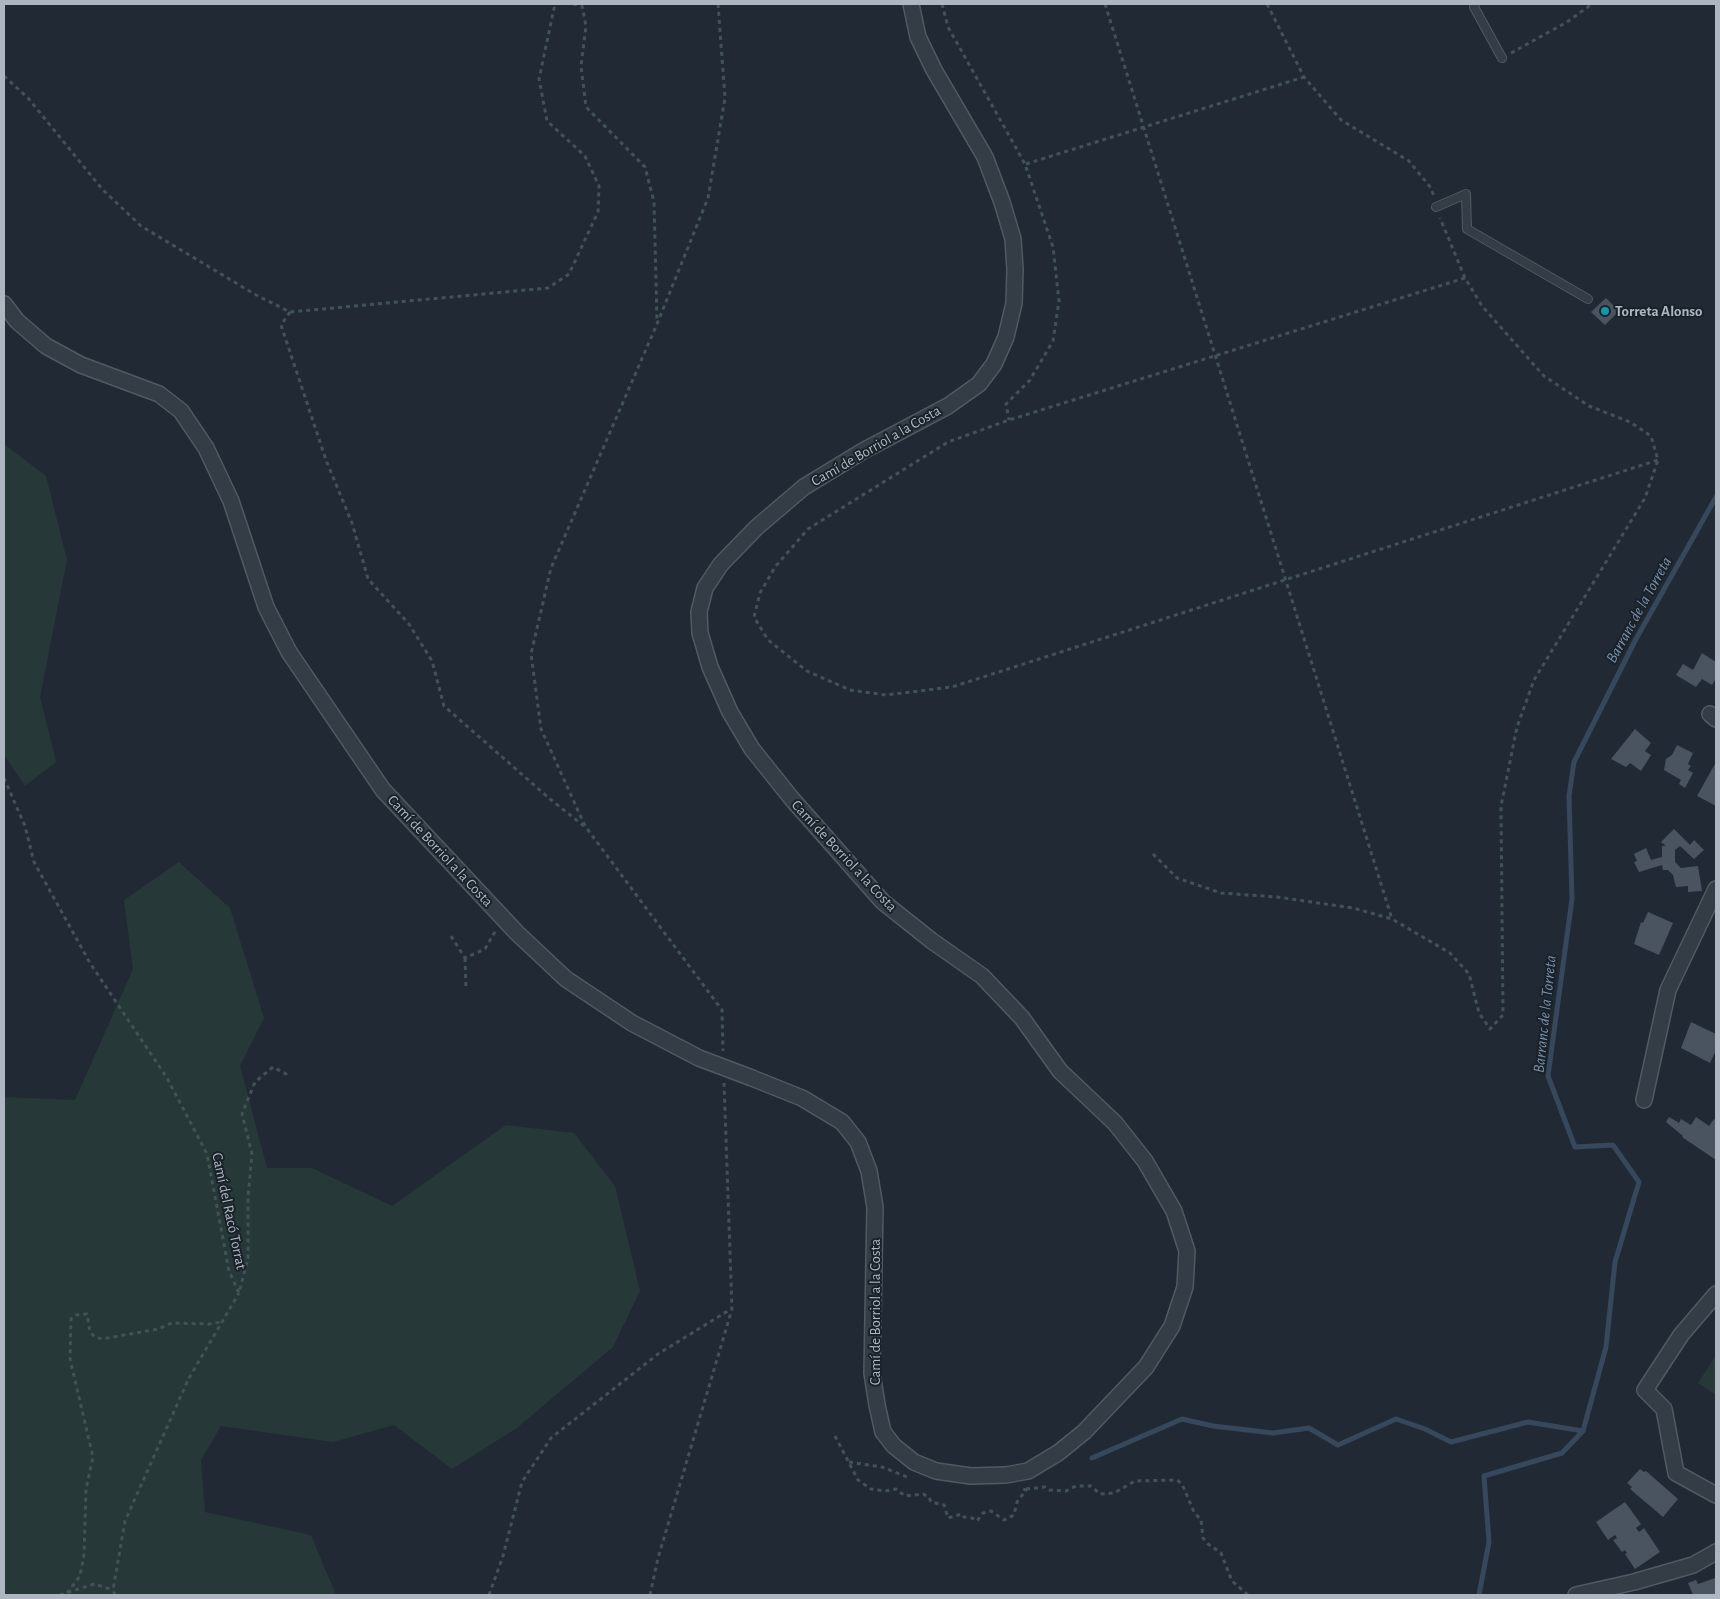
<!DOCTYPE html>
<meta charset="utf-8">
<style>
body{margin:0}
#map{position:relative;width:1720px;height:1599px;overflow:hidden;background:#212a34;font-family:"Alegreya Sans",sans-serif}
canvas{display:block}
.frame{position:absolute;inset:0;border:5px solid #aeb6c2;pointer-events:none}
</style>
<div id="map">
<canvas width="1720" height="1599"></canvas>
<div class="frame"></div>
</div>
<script>
const ctx = document.querySelector('canvas').getContext('2d');
ctx.lineJoin = 'round';
function fillPath(path, color) {
  ctx.fillStyle = color;
  ctx.fill(path, 'evenodd');
}
function toPath(rows) {
  const path = new Path2D();
  for (const r of rows) {
    path.moveTo(r[0], r[1]);
    for (let i = 2; i < r.length; i += 2) path.lineTo(r[i], r[i + 1]);
  }
  return path;
}
function stroke(path, color, width, dash) {
  ctx.strokeStyle = color;
  ctx.lineWidth = width;
  ctx.lineCap = dash ? 'butt' : 'round';
  ctx.setLineDash(dash || []);
  ctx.stroke(path);
}
function drawText(font, color, halo, rows, align = 'center') {
  ctx.font = font + ' "Alegreya Sans",sans-serif';
  ctx.lineWidth = 4;
  ctx.setLineDash([]);
  ctx.textBaseline = 'middle';
  ctx.strokeStyle = halo;
  ctx.fillStyle = color;
  for (const [text, x, y, turn = 0] of rows) {
    ctx.save();
    ctx.translate(x, y);
    ctx.rotate((+turn || 0) * Math.PI / 180);
    ctx.textAlign = isNaN(turn) ? turn : align;
    if (halo) ctx.strokeText(text, 0, 0);
    ctx.fillText(text, 0, 0);
    ctx.restore();
  }
}
fillPath(toPath([
 [4,444,46,476,67,560,40,697,56,762,25,786,4,755],
 [179,862,230,908,264,1018,240,1066,267,1168,312,1168,392,1206,506,1125,574,1133,615,1186,640,1291,613,1347,517,1428,452,1469,394,1425,333,1442,221,1426,201,1460,205,1512,311,1535,336,1595,4,1595,4,1097,75,1100,133,969,124,900],
 [1716,1355,1716,1395,1698,1383]
]), '#263837');
stroke(toPath([
 [1092,1458,1182,1419,1213,1426,1273,1433,1309,1428,1338,1445,1396,1419,1425,1429,1451,1442,1528,1422,1583,1431],
 [1479,1595,1489,1542,1484,1476,1562,1453,1583,1431,1606,1347,1615,1262,1639,1182,1613,1145,1575,1147,1548,1076,1572,899,1569,796,1574,762,1636,639,1716,497]
]), '#37485c', 5);
fillPath(toPath([
 [1606,298,1619,311,1605,325,1591,312],
 [1702,653,1716,662,1716,681,1715,680,1712,685,1702,679,1696,687,1676,675,1683,664,1693,670],
 [1635,729,1651,743,1645,751,1651,755,1641,771,1630,763,1626,767,1611,759],
 [1677,745,1693,753,1688,764,1691,766,1688,770,1693,773,1685,788,1679,784,1681,780,1664,770,1666,759,1672,755],
 [1716,762,1716,806,1697,796],
 [1674,829,1690,845,1694,840,1704,850,1694,859,1680,846,1675,850,1675,862,1681,868,1698,866,1702,891,1688,892,1688,886,1676,887,1673,875,1668,870,1663,870,1662,865,1639,872,1634,862,1637,861,1634,854,1646,848,1651,860,1662,857,1662,846,1666,846,1661,842],
 [1648,912,1673,923,1659,955,1634,944,1641,922,1643,923],
 [1691,1022,1716,1034,1716,1050,1710,1063,1681,1048],
 [1669,1117,1679,1123,1681,1119,1691,1125,1696,1117,1709,1126,1714,1119,1716,1121,1716,1160,1682,1137,1683,1136,1666,1122],
 [1640,1469,1644,1472,1646,1471,1678,1499,1663,1517,1630,1489,1632,1487,1627,1483],
 [1625,1502,1641,1524,1636,1528,1639,1532,1644,1528,1660,1552,1635,1569,1625,1554,1627,1553,1625,1550,1622,1552,1613,1540,1617,1538,1615,1535,1608,1540,1596,1522],
 [1715,1578,1716,1595,1693,1595,1688,1583,1696,1580,1698,1584]
]), '#495460');
const lane = toPath([
 [1475,4,1474,7,1502,58],
 [1436,207,1466,194,1467,229,1588,299]
]);
const street = toPath([
 [4,304,17,321,46,346,81,365,159,394,181,411,206,448,231,501,266,607,289,652,383,790,517,933,566,979,632,1023,699,1058],
 [1710,714,1716,719],
 [752,1078,802,1098,842,1122,858,1142,869,1171,875,1207,872,1373,877,1405,883,1432,894,1446,914,1462,936,1471,971,1476,1006,1475,1028,1471,1058,1453,1084,1432,1146,1367,1172,1326,1185,1287,1187,1251,1174,1211,1145,1161,1115,1123,1060,1071,1022,1018,982,976,932,941,883,902,792,799,752,749,730,712,710,667,700,633,699,612,705,588,721,564,757,527,804,487,863,451,948,406,979,384,994,364,1006,337,1014,303,1015,269,1013,239,1002,202,985,157,934,70,918,37,911,4],
 [1644,1100,1668,990,1716,889],
 [1716,1294,1681,1335,1645,1390,1664,1409,1676,1473,1716,1495],
 [1576,1595,1634,1582,1693,1565,1716,1552]
]);
stroke(lane, '#515963', 10);
stroke(street, '#515963', 18);
stroke(toPath([
 [573,4,582,6,586,26,581,66,586,107,645,167,654,202,657,321],
 [718,4,725,98,708,198,657,324,551,568,531,654,541,729,585,826,722,1010,723,1051],
 [942,4,948,27,1025,164,1053,247,1059,301,1053,341,1030,380,1006,404,1009,420],
 [1105,4,1392,919],
 [1267,4,1304,77,1341,120,1409,161,1431,188,1434,197],
 [1511,53,1567,22,1592,4],
 [4,76,28,98,102,189,141,226,256,295,290,312,548,288,569,274,598,212,599,186,585,156,547,121,539,79,555,4],
 [1026,164,1304,77],
 [1465,278,1009,420,948,442,808,529,775,567,760,593,754,617,768,640,807,671,850,690,886,695,952,687,1658,460],
 [290,312,281,325,326,460,352,523,368,579,409,624,432,661,444,706,550,799,584,826],
 [4,778,25,826,34,862,90,963,167,1078,207,1154,229,1271,239,1293,248,1258,248,1197,252,1154,242,1114,255,1082,273,1067,288,1075],
 [1153,854,1177,878,1221,893,1277,897,1353,908,1392,919,1450,953,1469,974,1479,1013,1490,1029,1503,1015,1501,806,1517,727,1534,680,1645,498,1658,460,1651,436,1630,422,1589,406,1544,376,1482,306,1465,278,1440,218],
 [451,936,465,958,485,949,496,930],
 [465,958,466,989],
 [835,1436,858,1480,871,1489,885,1491,896,1489,905,1496,923,1494,929,1497,931,1502,944,1505,948,1518,962,1514,964,1517,972,1518,977,1521,983,1513,991,1511,1004,1520,1014,1515,1017,1502,1026,1490,1019,1488],
 [849,1462,882,1467,907,1477],
 [1026,1489,1045,1487,1049,1490,1066,1491,1076,1486,1091,1486,1100,1494,1114,1493,1135,1481,1177,1480,1182,1484,1194,1512,1201,1520,1203,1538,1208,1544,1221,1553,1232,1581,1248,1595],
 [67,1593,80,1576,84,1555,86,1489,93,1457,70,1359,71,1319,76,1315,87,1314,90,1332,95,1337,102,1339,158,1329,172,1323,209,1324,222,1322],
 [60,1595,94,1584,113,1590],
 [115,1595,113,1590,125,1521,189,1378,239,1293],
 [489,1595,503,1556,522,1482,551,1438,658,1354,731,1309],
 [650,1595,658,1558,732,1309,724,1083]
]), '#425355', 3, [4, 4]);
stroke(lane, '#343c45', 8);
stroke(street, '#343c45', 15);
const streetBridge = toPath([
 [699,1058,752,1078]
]);
stroke(streetBridge, '#515963', 18, []);
stroke(streetBridge, '#343c45', 15);
for (const [x, y, r, color] of [
 [1605,311,5,"#0f9aa8"]
]) {
  const dot = new Path2D();
  dot.arc(x, y, r, 0, 2 * Math.PI);
  ctx.fillStyle = color;
  ctx.fill(dot);
  stroke(dot, '#192129', 2);
}
drawText('bold 15px', '#aeb6c2', '#192129', [
 ["Torreta Alonso",1615,311]
], 'left');
drawText('15px', '#aeb6c2', '#192129', [
 ["Camí de Borriol a la Costa",876,446,-30],
 ["Camí de Borriol a la Costa",440,851,47],
 ["Camí de Borriol a la Costa",844,856,47],
 ["Camí del Racó Torrat",229,1211,78],
 ["Camí de Borriol a la Costa",875,1312,-90]
]);
drawText('italic 16px', '#788ea9', '#192129', [
 ["Barranc de la Torreta",1639,610,-61],
 ["Barranc de la Torreta",1545,1014,-84]
]);
</script>
